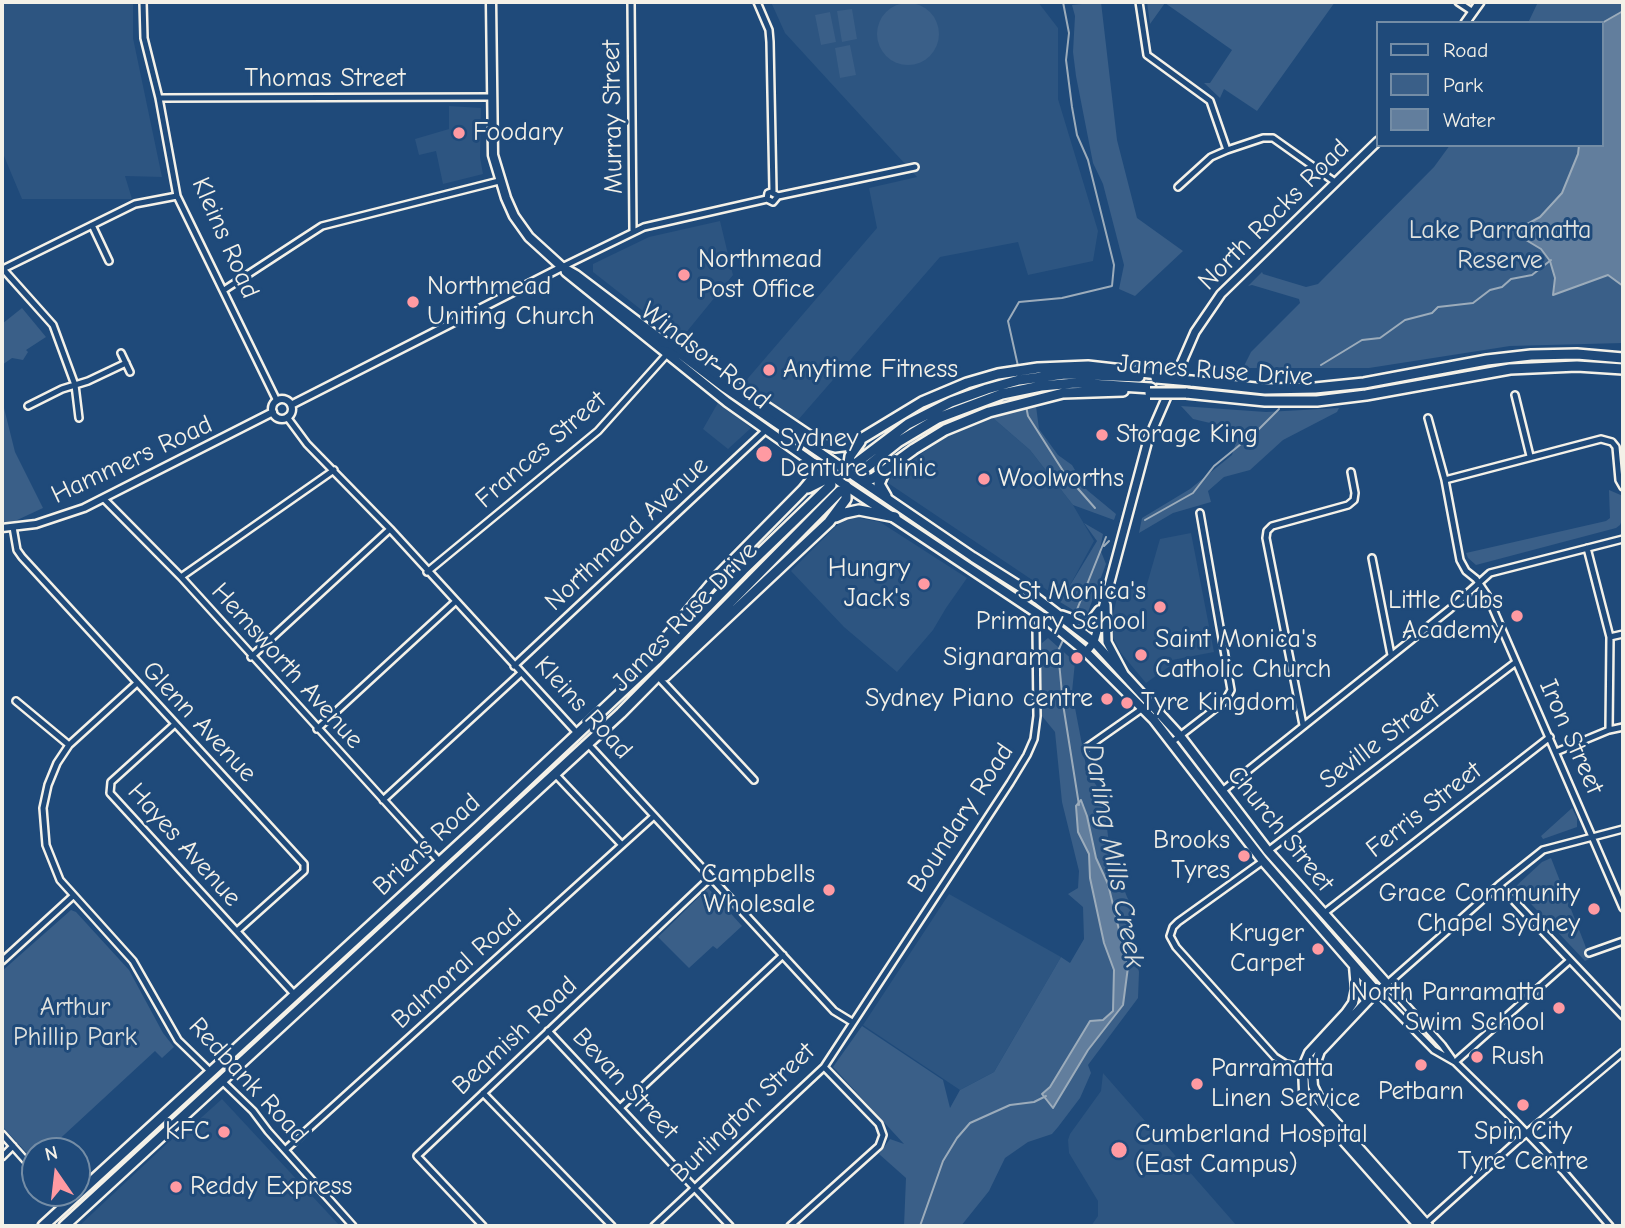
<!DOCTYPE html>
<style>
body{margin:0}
#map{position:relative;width:1625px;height:1228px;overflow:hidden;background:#1f4a7a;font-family:"Comic Neue",sans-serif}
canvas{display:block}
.frame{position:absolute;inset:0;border:4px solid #f4f1e8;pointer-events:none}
.legend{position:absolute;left:1376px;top:21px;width:228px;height:126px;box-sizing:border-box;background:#1f4a7a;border:2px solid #748da6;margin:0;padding:9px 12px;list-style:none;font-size:21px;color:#f4f1e8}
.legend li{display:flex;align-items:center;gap:14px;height:35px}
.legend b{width:35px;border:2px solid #748da6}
.north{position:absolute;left:21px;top:1137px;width:70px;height:70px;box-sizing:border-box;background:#1f4a7a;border:2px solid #748da6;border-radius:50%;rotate:346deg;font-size:19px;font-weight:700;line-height:28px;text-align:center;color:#f4f1e8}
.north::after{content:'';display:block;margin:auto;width:24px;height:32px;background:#ff9aa2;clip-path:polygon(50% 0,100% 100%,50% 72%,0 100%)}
</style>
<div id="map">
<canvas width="1625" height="1228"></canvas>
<div class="frame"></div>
<ul class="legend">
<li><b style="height:9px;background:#1f4a7a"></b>Road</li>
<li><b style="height:19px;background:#3a5f88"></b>Park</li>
<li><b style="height:19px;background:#627e9d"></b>Water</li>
</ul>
<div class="north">N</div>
</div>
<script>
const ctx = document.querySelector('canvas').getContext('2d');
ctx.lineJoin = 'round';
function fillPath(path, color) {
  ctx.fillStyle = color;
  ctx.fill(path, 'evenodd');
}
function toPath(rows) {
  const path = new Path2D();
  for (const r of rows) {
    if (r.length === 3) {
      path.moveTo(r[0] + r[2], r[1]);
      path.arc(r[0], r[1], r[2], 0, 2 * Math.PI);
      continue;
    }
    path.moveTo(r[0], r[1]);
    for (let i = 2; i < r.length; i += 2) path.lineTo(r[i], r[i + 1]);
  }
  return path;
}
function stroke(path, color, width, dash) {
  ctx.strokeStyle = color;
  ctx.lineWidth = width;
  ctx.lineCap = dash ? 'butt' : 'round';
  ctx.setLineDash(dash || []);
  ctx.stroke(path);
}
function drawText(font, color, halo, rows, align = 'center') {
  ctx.font = font + ' "Comic Neue",sans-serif';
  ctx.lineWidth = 6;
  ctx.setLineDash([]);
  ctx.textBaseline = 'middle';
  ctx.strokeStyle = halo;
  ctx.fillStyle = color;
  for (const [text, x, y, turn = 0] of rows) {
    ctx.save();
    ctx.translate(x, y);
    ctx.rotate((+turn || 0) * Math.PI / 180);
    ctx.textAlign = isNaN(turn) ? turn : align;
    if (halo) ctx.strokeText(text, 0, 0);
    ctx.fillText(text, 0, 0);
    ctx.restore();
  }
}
fillPath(toPath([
 [4,2,133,2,133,38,162,177,125,176,132,199,22,199,4,156],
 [771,2,1038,2,1058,28,1058,99,1098,231,1093,261,1028,275,1018,242,940,257,798,420,743,384,877,228,869,188,917,177,785,33],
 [449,106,481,108,480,157,483,174,443,184,436,151,419,155,415,139,449,129],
 [720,221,733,275,680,340,593,272,593,264,649,237],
 [719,401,751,428,728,449,703,429],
 [993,418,1030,450,1073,505,1094,541,1062,600,888,483,893,474,945,437],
 [854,517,880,522,967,578,946,608,933,630,897,672,844,627,791,571,834,528,844,520],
 [1191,533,1214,652,1167,661,1170,666,1146,683,1121,653,1111,634,1111,622,1119,590,1125,586,1145,591,1160,539],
 [949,894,1061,957,994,1072,960,1090,863,1025],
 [1103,1073,1237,1226,1091,1226,1098,1216,1098,1201,1069,1153,1068,1140,1070,1134,1101,1091],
 [222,1099,340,1226,79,1226,175,1136,184,1133]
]), '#2d5581');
fillPath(toPath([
 [1101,2,1117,140,1137,218,1183,251,1135,296,1119,289,1124,265,1103,184,1093,163,1076,76,1073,52,1075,16,1072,5],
 [1147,2,1335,2,1257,111,1224,89,1220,98,1204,83,1210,83,1232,50,1165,3,1150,24],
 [1538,2,1623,2,1623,343,1510,346,1369,368,1243,368,1251,352,1300,303,1299,299,1252,285,1248,286,1262,272,1263,274,1306,287,1318,284,1434,167,1450,145,1602,145,1602,23,1528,23],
 [908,34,31],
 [852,9,857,39,842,42,837,11],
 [830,12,836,42,821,45,815,15],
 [850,45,856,75,840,78,835,48],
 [22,308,46,337,26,350,28,352,23,360,12,358,2,365,2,324],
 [2,400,15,452,43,508,15,521,2,523],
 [1036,406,1039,429,1058,455,1072,465,1087,490,1116,514,1114,520,1073,505,1030,450,993,418],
 [1181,406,1266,412,1339,408,1337,412,1283,440,1250,470,1224,477,1208,491,1211,502,1173,513,1139,533,1142,518,1190,489,1232,455,1240,430,1193,419],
 [1609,490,1623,496,1623,518,1620,525,1616,528,1476,565,1468,558,1466,553,1606,521,1610,518],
 [1084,523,1103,534,1100,549,1106,564,1088,612,1083,616,1060,602,1097,541],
 [1048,638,1075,662,1072,692,1087,771,1103,796,1110,852,1127,897,1136,914,1130,930,1139,972,1138,998,1088,1065,1091,1073,1080,1098,1058,1127,1052,1134,1028,1142,1005,1158,989,1191,961,1226,904,1226,906,1178,879,1154,890,1139,904,1144,833,1067,862,1026,943,1080,950,1108,960,1090,994,1072,1061,957,1070,963,1084,939,1083,907,1068,894,1078,888,1079,871,1062,802,1055,732,1042,716,1042,643],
 [1087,816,1096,858,1108,884,1128,967,1122,1005,1088,1050,1053,1108,1042,1094,1050,1087,1073,1048,1113,1011,1114,970,1104,943,1090,878,1089,854,1078,832],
 [1572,808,1577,818,1577,827,1543,839,1541,836],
 [1551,858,1585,945,1589,959,1585,961,1515,887,1542,862],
 [708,888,742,926,717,949,713,946,689,968,658,937],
 [71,910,76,912,129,970,163,1033,174,1047,162,1058,155,1051,52,1146,56,1151,35,1151,35,1162,2,1126,2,971]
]), '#3a5f88');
const water = toPath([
 [1623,11,1623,286,1608,275,1553,295,1555,278,1550,261,1541,249,1526,240,1520,228,1540,217,1562,193,1578,154,1579,145,1602,145,1602,23,1623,11],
 [1081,800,1087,816,1096,858,1108,884,1128,967,1123,1005,1088,1050,1053,1108,1042,1094,1050,1087,1090,1021,1103,1020,1113,1011,1114,970,1104,943,1090,878,1089,854,1078,832,1076,806,1081,800]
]);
fillPath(water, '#627e9d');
stroke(water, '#9cacbb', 2);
stroke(toPath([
 [1321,365,1362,340,1380,338,1405,320,1432,313,1438,307,1473,303,1490,290,1502,287,1511,279,1532,275,1551,260],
 [1018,366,1008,321,1019,302,1062,298,1112,286,1114,265,1088,160,1077,135,1072,107,1066,60,1069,33,1063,2],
 [1026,406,1028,416,1065,474,1095,508],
 [1145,520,1193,493,1214,466,1257,431,1279,409],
 [1104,546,1109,541],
 [1074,617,1106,537],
 [1064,638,1058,651,1063,704,1079,805],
 [920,1226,943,1161,957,1138,970,1123,1010,1105,1034,1102,1046,1096]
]), '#9cacbb', 2);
const minor = toPath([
 [143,2,144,38,159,98,177,196,277,401],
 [631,2,633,231],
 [757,2,769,30,770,42,773,191],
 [1139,2,1147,55,1210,101,1227,150,1263,138,1273,138,1335,182],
 [1458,2,1473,12],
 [159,98,491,97],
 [1178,187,1211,157,1227,150],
 [778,196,915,167],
 [92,225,109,261],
 [562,267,644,227,767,199,773,202,778,196,771,192,768,193,767,199],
 [3,269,135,204,177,196],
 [3,269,53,325,75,385,79,418],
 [224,290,322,226,499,181],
 [121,353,130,372],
 [1515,395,1530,456],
 [28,406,62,389,88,381,126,363],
 [287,417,307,444,390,529,578,734],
 [1428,418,1445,480,1460,560,1466,571,1476,579,1487,595,1623,908],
 [1445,480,1601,439,1612,442,1616,447,1619,480,1623,487],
 [104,499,181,577,440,862],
 [13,527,17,550,22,557,304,864,304,871,237,931],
 [1587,548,1610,637,1609,730],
 [1372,558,1391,655],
 [427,572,598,431,668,353],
 [181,577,334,470],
 [1610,637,1623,634],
 [251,657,390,529],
 [514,666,766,430],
 [661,680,754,780],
 [137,683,69,745,57,763,48,785,43,808,46,845,60,880,133,961,178,1040,211,1072],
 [16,701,69,745],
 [175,724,111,782,110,793,295,995],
 [1303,725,1266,538,1267,531,1272,526,1348,505,1354,500,1355,493,1351,472],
 [317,729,455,602],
 [1172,742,1225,701,1231,690,1200,513],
 [587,743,834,1011,852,1022],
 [1086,748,1143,708],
 [1556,752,1609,730,1623,727],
 [555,774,622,845],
 [1221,792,1450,609,1490,573,1623,539],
 [383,800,521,673],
 [1268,851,1516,662],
 [1263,861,1178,922,1173,927,1170,936,1176,947,1275,1057,1286,1064,1303,1067],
 [1499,885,1623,1016],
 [1323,914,1550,737],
 [1589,953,1623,941],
 [2,961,73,896],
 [1377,992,1434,1050,1455,1062,1513,1119,1563,1171,1610,1226],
 [548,1031,730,1226],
 [1452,1059,1442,1045,1387,984,1499,885,1543,850,1623,829],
 [1455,1062,1569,961],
 [222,1081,253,1111,268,1131,353,1226],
 [483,1093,612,1226],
 [621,1107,783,955],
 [2,1134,35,1171],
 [285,1150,654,816],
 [2,1157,13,1146],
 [54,1193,55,1194],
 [1425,1224,1516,1142,1623,1052],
 [483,1226,417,1156,710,878],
 [654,1226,824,1067,1010,783,1027,755,1034,739,1037,716,1036,629,1041,616],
 [790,1226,879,1146,883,1135,879,1124,824,1067]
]);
const tertiary = toPath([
 [282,409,10],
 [291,405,562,267],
 [2,528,36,524,84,508,273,412]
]);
const secondary = toPath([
 [1465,23,1480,2],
 [1106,605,1107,642,1123,672],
 [1062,615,1085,623,1092,619,1099,610],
 [1086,652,1094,642,1148,440,1195,332,1221,294,1378,141]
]);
const primary = toPath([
 [491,2,493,155,506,198,514,216,529,237,562,267,576,275,725,388,973,557,1027,591,1094,642,1180,736,1268,851,1387,984,1370,998,1320,1051,1312,1073,1313,1086,1324,1109,1428,1226],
 [566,272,727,402,846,486,1046,619,1086,652,1154,720,1263,861,1377,992],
 [1354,966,1356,989,1353,1003,1346,1013,1309,1053,1303,1067,1304,1091,1310,1103,1419,1226]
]);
const trunk = toPath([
 [663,342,674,345,820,443,835,447,851,445,922,402,967,383,998,374,1038,368,1088,366,1158,374],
 [1191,381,1265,389,1315,388,1364,383,1487,360,1531,355,1577,354,1623,358],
 [1186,393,1265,401,1317,401,1366,395,1510,369,1577,366,1623,369],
 [855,464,908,424,951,402,987,389,1019,380,1065,374,1139,377],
 [864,469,898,442,938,418,1002,394,1041,386,1075,383,1151,388],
 [848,471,850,456,860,442],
 [884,473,879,484,886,496],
 [863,481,874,478,914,449,945,430,989,412,1063,393,1123,391],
 [808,488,824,480,836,478],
 [836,517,845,513,859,510,895,517],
 [639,670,719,575,803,490,817,473,815,464],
 [665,676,829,522,846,499,846,486],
 [43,1226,477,828,656,660,743,570,831,485],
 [64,1226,621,713,840,491]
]);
stroke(minor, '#f4f1e8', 10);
stroke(tertiary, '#f4f1e8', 11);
stroke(secondary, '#f4f1e8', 12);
stroke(primary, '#f4f1e8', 13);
stroke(trunk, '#f4f1e8', 14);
stroke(minor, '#1f4a7a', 5);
stroke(tertiary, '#1f4a7a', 6);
stroke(secondary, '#1f4a7a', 7);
stroke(primary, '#1f4a7a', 8);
stroke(trunk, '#1f4a7a', 9);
const trunkBridge = toPath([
 [1156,378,1191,381],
 [1150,393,1186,393]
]);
stroke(trunkBridge, '#f4f1e8', 14, []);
stroke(trunkBridge, '#1f4a7a', 9);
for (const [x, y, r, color] of [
 [459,133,7,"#ff9aa2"],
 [684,275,7,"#ff9aa2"],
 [413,302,7,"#ff9aa2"],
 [769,370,7,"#ff9aa2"],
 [1102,435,7,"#ff9aa2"],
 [764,454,9,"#ff9aa2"],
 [984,479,7,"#ff9aa2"],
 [924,584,7,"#ff9aa2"],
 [1160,607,7,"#ff9aa2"],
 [1517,616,7,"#ff9aa2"],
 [1141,655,7,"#ff9aa2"],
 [1077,658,7,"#ff9aa2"],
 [1107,699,7,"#ff9aa2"],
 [1127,703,7,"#ff9aa2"],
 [1244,856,7,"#ff9aa2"],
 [829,890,7,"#ff9aa2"],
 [1594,909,7,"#ff9aa2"],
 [1318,949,7,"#ff9aa2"],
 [1559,1008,7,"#ff9aa2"],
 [1477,1057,7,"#ff9aa2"],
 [1421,1065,7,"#ff9aa2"],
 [1197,1084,7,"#ff9aa2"],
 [1523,1105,7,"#ff9aa2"],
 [224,1132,7,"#ff9aa2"],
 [1119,1150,9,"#ff9aa2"],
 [176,1187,7,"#ff9aa2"]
]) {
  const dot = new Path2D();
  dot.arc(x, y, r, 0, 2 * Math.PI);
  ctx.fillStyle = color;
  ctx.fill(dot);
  stroke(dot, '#1f4a7a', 2.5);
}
drawText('26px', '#f4f1e8', '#1f4a7a', [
 ["Thomas Street",325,79],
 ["Murray Street",613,117,-91],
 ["North Rocks Road",1274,215,-45],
 ["Kleins Road",225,238,66],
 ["Windsor Road",705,356,38],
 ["James Ruse Drive",1215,371,4],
 ["Frances Street",541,450,-41],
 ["Hammers Road",132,460,-25],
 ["Northmead Avenue",627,534,-43],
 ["James Ruse Drive",685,617,-46],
 ["Hemsworth Avenue",287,666,48],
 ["Kleins Road",583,708,47],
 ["Glenn Avenue",199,722,47],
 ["Iron Street",1571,737,66],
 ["Seville Street",1380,741,-37],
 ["Ferris Street",1424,810,-38],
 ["Boundary Road",961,818,-57],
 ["Church Street",1280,829,51],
 ["Hayes Avenue",184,845,48],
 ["Briens Road",427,845,-43],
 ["Balmoral Road",457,969,-42],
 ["Beamish Road",515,1036,-43],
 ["Redbank Road",248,1081,47],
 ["Bevan Street",625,1084,47],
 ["Burlington Street",743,1113,-44]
]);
drawText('26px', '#f4f1e8', '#1f4a7a', [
 ["Foodary",473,133],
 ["Northmead",698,260],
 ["Post Office",698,290],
 ["Northmead",427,287],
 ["Uniting Church",427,317],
 ["Anytime Fitness",783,370],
 ["Storage King",1116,435],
 ["Sydney",780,439],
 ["Denture Clinic",780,469],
 ["Woolworths",998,479],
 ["Hungry",910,569,"right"],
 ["Jack's",910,599,"right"],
 ["St Monica's",1146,592,"right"],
 ["Primary School",1146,622,"right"],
 ["Little Cubs",1503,601,"right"],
 ["Academy",1503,631,"right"],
 ["Saint Monica's",1155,640],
 ["Catholic Church",1155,670],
 ["Signarama",1063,658,"right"],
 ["Sydney Piano centre",1093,699,"right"],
 ["Tyre Kingdom",1141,703],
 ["Brooks",1230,841,"right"],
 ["Tyres",1230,871,"right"],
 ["Campbells",815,875,"right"],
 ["Wholesale",815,905,"right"],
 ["Grace Community",1580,894,"right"],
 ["Chapel Sydney",1580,924,"right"],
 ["Kruger",1304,934,"right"],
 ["Carpet",1304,964,"right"],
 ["North Parramatta",1545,993,"right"],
 ["Swim School",1545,1023,"right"],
 ["Rush",1491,1057],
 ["Parramatta",1211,1069],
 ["Linen Service",1211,1099],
 ["Petbarn",1421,1092,"center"],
 ["KFC",210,1132,"right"],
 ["Spin City",1523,1132,"center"],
 ["Tyre Centre",1523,1162,"center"],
 ["Cumberland Hospital",1135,1135],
 ["(East Campus)",1135,1165],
 ["Reddy Express",190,1187]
], 'left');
drawText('26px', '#e1e2de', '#1f4a7a', [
 ["Lake Parramatta",1500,231],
 ["Reserve",1500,261],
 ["Arthur",75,1008],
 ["Phillip Park",75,1038]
]);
drawText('italic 28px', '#dee0dd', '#1f4a7a', [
 ["Darling Mills Creek",1113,856,79]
]);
</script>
